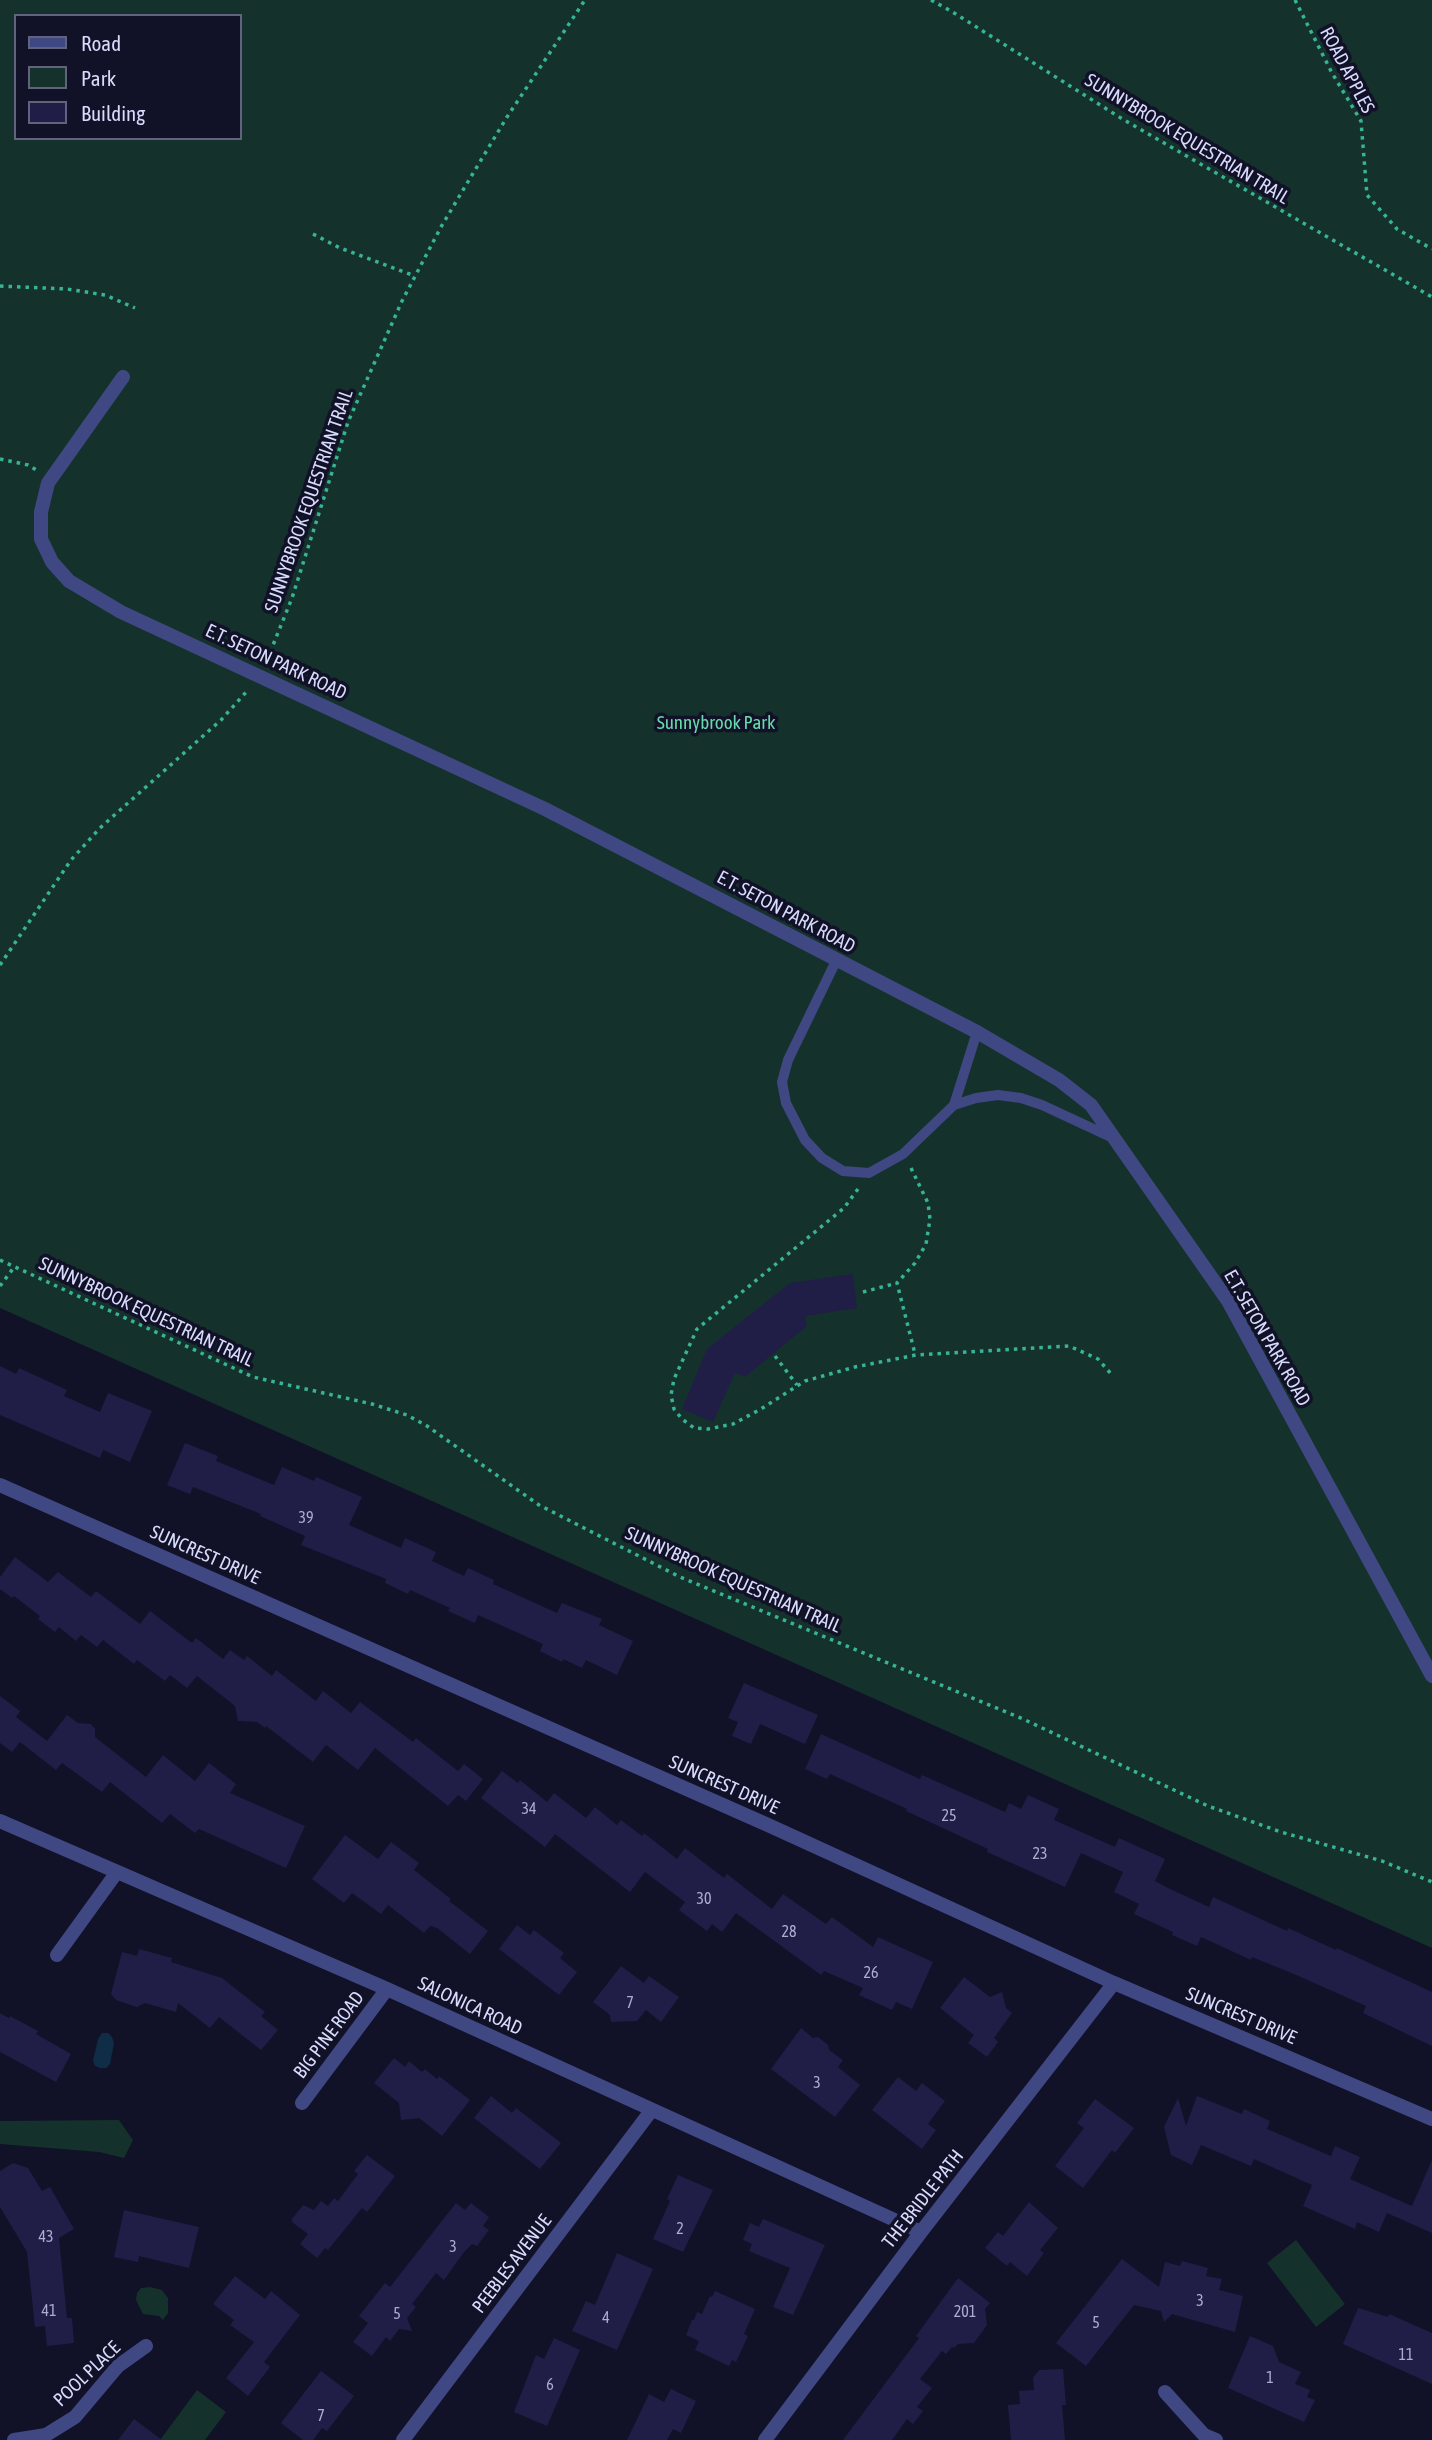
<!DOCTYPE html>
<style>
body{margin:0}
#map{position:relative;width:1432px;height:2440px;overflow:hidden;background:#111127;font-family:"Asap Condensed",sans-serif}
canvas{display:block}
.legend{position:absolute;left:14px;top:14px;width:228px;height:126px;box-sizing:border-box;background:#111127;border:2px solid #61627d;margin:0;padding:9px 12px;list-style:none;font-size:21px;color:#d9dbfd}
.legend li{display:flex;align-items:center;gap:14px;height:35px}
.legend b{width:35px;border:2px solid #61627d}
</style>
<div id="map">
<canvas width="1432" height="2440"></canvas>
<ul class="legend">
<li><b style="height:9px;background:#3f4883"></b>Road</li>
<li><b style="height:19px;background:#15312b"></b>Park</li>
<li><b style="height:19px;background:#201e47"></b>Building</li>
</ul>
</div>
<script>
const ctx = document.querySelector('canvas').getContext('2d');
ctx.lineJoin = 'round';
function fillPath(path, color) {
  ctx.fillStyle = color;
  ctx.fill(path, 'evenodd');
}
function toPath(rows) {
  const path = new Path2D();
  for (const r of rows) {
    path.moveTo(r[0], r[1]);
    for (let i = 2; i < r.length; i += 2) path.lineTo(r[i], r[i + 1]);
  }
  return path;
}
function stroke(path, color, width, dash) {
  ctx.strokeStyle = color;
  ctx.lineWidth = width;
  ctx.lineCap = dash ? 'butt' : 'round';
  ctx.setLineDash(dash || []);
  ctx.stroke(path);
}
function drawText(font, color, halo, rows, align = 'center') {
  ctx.font = font + ' "Asap Condensed",sans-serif';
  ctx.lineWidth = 7;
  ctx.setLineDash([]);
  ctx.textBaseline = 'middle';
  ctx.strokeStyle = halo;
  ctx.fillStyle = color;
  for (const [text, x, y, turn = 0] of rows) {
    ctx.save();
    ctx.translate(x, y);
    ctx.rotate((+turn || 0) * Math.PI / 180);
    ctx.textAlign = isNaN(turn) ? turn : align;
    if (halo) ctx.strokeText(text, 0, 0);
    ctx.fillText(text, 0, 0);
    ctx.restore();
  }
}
fillPath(toPath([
 [0,0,1432,0,1432,1948,0,1308],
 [16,16,240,16,240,138,16,138],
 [119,2120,133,2140,124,2158,99,2152,0,2144,0,2121],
 [1296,2240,1345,2304,1316,2327,1267,2263],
 [150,2287,162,2290,168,2298,168,2313,163,2320,159,2316,143,2314,136,2300,137,2293,141,2288],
 [197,2390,226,2412,205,2440,160,2440]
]), '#15312b');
fillPath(toPath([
 [102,2033,108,2033,112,2037,114,2043,110,2064,106,2068,100,2068,95,2066,93,2061,98,2039]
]), '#102d48');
fillPath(toPath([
 [853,1274,857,1308,805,1316,807,1326,745,1377,735,1373,713,1422,682,1409,707,1349,776,1294,790,1283],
 [0,1366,16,1374,19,1368,67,1390,64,1396,100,1412,108,1393,152,1411,130,1462,103,1450,100,1458,0,1415],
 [185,1443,218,1456,216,1461,274,1485,282,1467,314,1481,316,1477,362,1497,349,1525,401,1548,405,1538,436,1552,432,1561,464,1576,468,1568,494,1580,493,1584,557,1613,562,1603,602,1619,599,1625,633,1641,617,1675,586,1660,582,1668,563,1659,562,1662,540,1651,543,1644,478,1615,475,1623,448,1611,450,1608,410,1590,408,1594,385,1583,386,1579,301,1545,305,1536,260,1516,261,1514,193,1487,190,1494,167,1485],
 [15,1557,48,1582,58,1572,91,1597,96,1591,140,1624,150,1611,192,1643,196,1638,223,1659,230,1650,244,1660,247,1656,272,1676,276,1670,316,1701,323,1691,351,1713,360,1702,413,1742,416,1738,458,1771,464,1764,483,1779,466,1801,458,1795,448,1806,375,1748,358,1770,326,1745,313,1762,266,1726,265,1728,257,1722,238,1721,235,1706,197,1676,187,1688,170,1675,165,1681,137,1660,134,1664,103,1640,97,1647,81,1635,76,1641,59,1627,55,1632,38,1619,40,1616,14,1596,12,1598,0,1589,0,1577],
 [744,1683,818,1715,805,1744,760,1724,751,1744,732,1736,738,1722,728,1718],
 [0,1696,20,1711,16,1717,47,1741,67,1715,78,1723,91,1724,95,1729,95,1737,146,1777,163,1755,195,1781,209,1763,236,1784,230,1793,305,1826,286,1868,199,1829,195,1833,170,1814,162,1823,110,1782,102,1792,62,1763,56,1770,20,1742,12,1752,0,1743],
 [821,1734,920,1779,922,1775,1005,1812,1009,1803,1021,1809,1028,1795,1059,1809,1054,1820,1115,1847,1119,1838,1165,1859,1155,1881,1168,1888,1209,1907,1213,1897,1287,1931,1288,1928,1336,1950,1337,1948,1432,1992,1432,2046,1363,2013,1366,2006,1294,1974,1252,1957,1251,1960,1201,1937,1197,1946,1172,1935,1173,1932,1134,1914,1139,1904,1114,1892,1123,1872,1081,1853,1065,1887,987,1852,988,1849,906,1811,907,1809,830,1774,827,1779,805,1769],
 [502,1771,518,1783,520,1780,547,1802,554,1793,586,1818,595,1807,617,1825,621,1820,642,1836,644,1833,677,1859,685,1848,724,1878,727,1874,772,1909,783,1894,826,1924,832,1917,873,1947,878,1937,933,1962,912,2009,896,2002,892,2010,859,1995,863,1988,824,1971,821,1975,736,1913,722,1932,712,1924,707,1931,679,1910,685,1902,645,1872,630,1892,555,1834,545,1847,481,1798],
 [345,1835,378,1859,391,1842,419,1863,414,1870,451,1899,449,1901,488,1931,470,1954,437,1928,430,1926,424,1933,388,1905,381,1914,352,1893,344,1903,312,1879],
 [517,1925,530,1935,534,1930,564,1953,560,1958,577,1972,559,1995,499,1949],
 [139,1949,172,1958,171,1962,222,1978,265,2012,261,2016,278,2030,261,2050,219,2017,210,2028,178,2003,176,2012,145,2003,137,2007,116,2000,111,1994,122,1952,137,1956],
 [621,1966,644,1983,649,1976,679,1997,661,2022,646,2010,637,2021,611,2022,610,2015,593,2002],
 [964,1977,990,1997,1002,1992,1006,2008,1012,2013,994,2038,998,2042,987,2057,968,2043,974,2035,940,2008],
 [0,2013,9,2018,10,2016,38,2031,36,2034,71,2054,56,2082,0,2052],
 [801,2028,813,2038,818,2037,828,2045,829,2050,843,2060,838,2067,860,2085,835,2117,771,2069],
 [394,2058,405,2067,409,2061,422,2072,425,2069,437,2079,439,2076,470,2100,442,2136,419,2118,401,2120,399,2103,374,2083],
 [898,2077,916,2091,922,2083,945,2101,928,2124,936,2130,922,2149,872,2110],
 [491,2096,512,2113,516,2108,561,2143,540,2169,474,2118],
 [1197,2096,1242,2114,1244,2109,1270,2121,1267,2129,1331,2156,1335,2146,1360,2157,1350,2179,1412,2206,1432,2160,1432,2233,1387,2213,1379,2232,1357,2222,1355,2229,1303,2206,1312,2185,1254,2159,1251,2166,1201,2145,1192,2165,1171,2155,1164,2127,1178,2098,1186,2126],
 [1095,2099,1134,2128,1115,2153,1112,2150,1083,2188,1055,2166,1084,2128,1077,2123],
 [367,2155,395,2176,367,2212,362,2208,328,2250,325,2248,317,2258,300,2244,308,2234,292,2222,292,2219,303,2205,314,2210,321,2201,328,2206,334,2198,338,2201,358,2174,354,2171],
 [13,2163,28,2168,42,2191,50,2187,74,2229,59,2238,67,2318,72,2318,74,2343,47,2346,45,2326,35,2327,27,2252,0,2207,0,2171],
 [678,2175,713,2190,683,2252,653,2239,670,2201,667,2199],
 [1029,2202,1058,2228,1040,2250,1044,2253,1027,2276,1010,2262,1007,2266,985,2248,998,2232,1003,2236],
 [456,2203,465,2210,471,2203,489,2217,483,2226,489,2230,477,2246,472,2244,464,2252,444,2280,436,2273,412,2304,416,2307,407,2318,412,2331,399,2329,390,2341,386,2337,372,2356,353,2342,368,2323,359,2316,385,2283,390,2287],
 [124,2210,199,2227,189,2268,139,2256,138,2262,114,2257],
 [763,2219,825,2245,793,2315,773,2307,790,2268,749,2251,752,2244,743,2240,750,2223,759,2227],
 [617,2253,653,2269,617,2350,572,2331,586,2301,595,2305],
 [1122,2259,1159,2287,1165,2262,1180,2266,1182,2261,1208,2268,1206,2276,1222,2279,1219,2290,1243,2296,1235,2332,1172,2314,1164,2322,1161,2311,1134,2305,1086,2366,1056,2343],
 [235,2276,265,2299,271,2291,300,2315,264,2362,270,2367,248,2396,226,2378,254,2342,230,2325,234,2320,213,2304],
 [958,2278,990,2303,985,2309,987,2325,974,2343,958,2344,954,2348,952,2347,946,2354,942,2351,920,2379,932,2388,917,2407,923,2411,913,2424,907,2419,892,2440,843,2440,919,2338,916,2336],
 [715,2291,755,2309,744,2334,748,2336,736,2362,732,2360,729,2366,695,2350,699,2341,686,2335,692,2320,694,2320,697,2312,702,2314,710,2296,712,2297],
 [1358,2308,1388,2317,1389,2314,1432,2333,1432,2384,1343,2344],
 [1250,2336,1273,2346,1279,2362,1301,2372,1295,2384,1310,2390,1307,2397,1315,2400,1304,2422,1228,2388],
 [554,2338,580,2350,547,2426,514,2412,536,2355,544,2359],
 [1063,2369,1066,2405,1062,2405,1065,2440,1011,2440,1008,2405,1020,2404,1019,2391,1034,2390,1033,2378,1039,2370],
 [321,2371,354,2396,327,2431,322,2428,313,2440,303,2440,281,2423],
 [671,2389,696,2401,681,2433,673,2429,667,2440,627,2440,649,2394,664,2402],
 [134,2419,162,2440,118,2440]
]), '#201e47');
stroke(toPath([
 [931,0,951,11,1124,120,1432,297],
 [1295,0,1332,73,1361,121,1367,195,1397,229,1432,249],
 [313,234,340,248,415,276],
 [0,286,67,289,105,295,135,308],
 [0,459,28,465,38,471],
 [267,660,292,598,348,422,402,301,441,227,472,175,507,117,585,0],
 [0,965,71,860,100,828,221,720,248,690],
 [911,1168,928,1203,930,1219,926,1244,915,1263,897,1283,915,1354],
 [858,1189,844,1208,697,1329,674,1379,671,1395,674,1409,682,1419,694,1428,708,1429,733,1424,761,1409,805,1381,855,1367,916,1355,1069,1346,1098,1359,1112,1375],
 [0,1260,253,1377,372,1404,407,1415,427,1426,539,1505,680,1577,1023,1719,1208,1806,1281,1832,1382,1861,1432,1882],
 [0,1286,15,1266],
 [863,1292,897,1283],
 [775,1356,797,1385]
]), '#37b397', 3.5, [3.5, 5]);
stroke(toPath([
 [836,961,788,1060,782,1082,786,1103,805,1140,822,1158,843,1171,869,1173,903,1154,954,1105,977,1032],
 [954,1105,976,1098,998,1095,1021,1098,1042,1105,1113,1138]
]), '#3f4883', 10);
stroke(toPath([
 [123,377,48,483,41,512,41,539,52,562,69,581,121,612,545,809,977,1032,1059,1080,1091,1105,1228,1301,1432,1676],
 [0,1485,768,1825,1114,1983,1432,2119],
 [0,1821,387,1989,921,2232],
 [57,1955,117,1872],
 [302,2103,387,1989],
 [1165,2392,1204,2435,1216,2440],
 [14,2440,46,2435,75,2417,118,2366,146,2346],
 [403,2440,651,2111],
 [765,2440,921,2232,1114,1983]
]), '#3f4883', 14);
drawText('16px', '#abacd0', null, [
 ["39",306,1518],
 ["34",529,1809],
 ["25",949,1816],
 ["23",1040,1854],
 ["30",704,1899],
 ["28",789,1932],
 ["26",871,1973],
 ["7",630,2003],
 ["3",817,2083],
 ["2",680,2229],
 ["43",46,2237],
 ["3",453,2247],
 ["3",1200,2301],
 ["41",49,2311],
 ["201",965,2312],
 ["5",397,2314],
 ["4",606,2318],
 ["5",1096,2323],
 ["11",1406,2355],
 ["1",1270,2378],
 ["6",550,2385],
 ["7",321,2416]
]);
drawText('19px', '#d9dbfd', '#111127', [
 ["ROAD APPLES",1347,70,62],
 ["SUNNYBROOK EQUESTRIAN TRAIL",1187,139,31],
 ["SUNNYBROOK EQUESTRIAN TRAIL",309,501,-71],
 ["E.T. SETON PARK ROAD",276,662,25],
 ["E.T. SETON PARK ROAD",786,912,28],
 ["SUNNYBROOK EQUESTRIAN TRAIL",146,1312,25],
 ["E.T. SETON PARK ROAD",1267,1338,60],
 ["SUNCREST DRIVE",205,1555,24],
 ["SUNNYBROOK EQUESTRIAN TRAIL",733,1580,24],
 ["SUNCREST DRIVE",724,1785,24],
 ["SALONICA ROAD",470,2006,25],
 ["SUNCREST DRIVE",1241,2016,23],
 ["BIG PINE ROAD",329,2035,-53],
 ["THE BRIDLE PATH",923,2199,-52],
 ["PEEBLES AVENUE",512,2264,-53],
 ["POOL PLACE",87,2374,-44]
]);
drawText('19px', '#69daab', '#111127', [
 ["Sunnybrook Park",716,723]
]);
</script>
